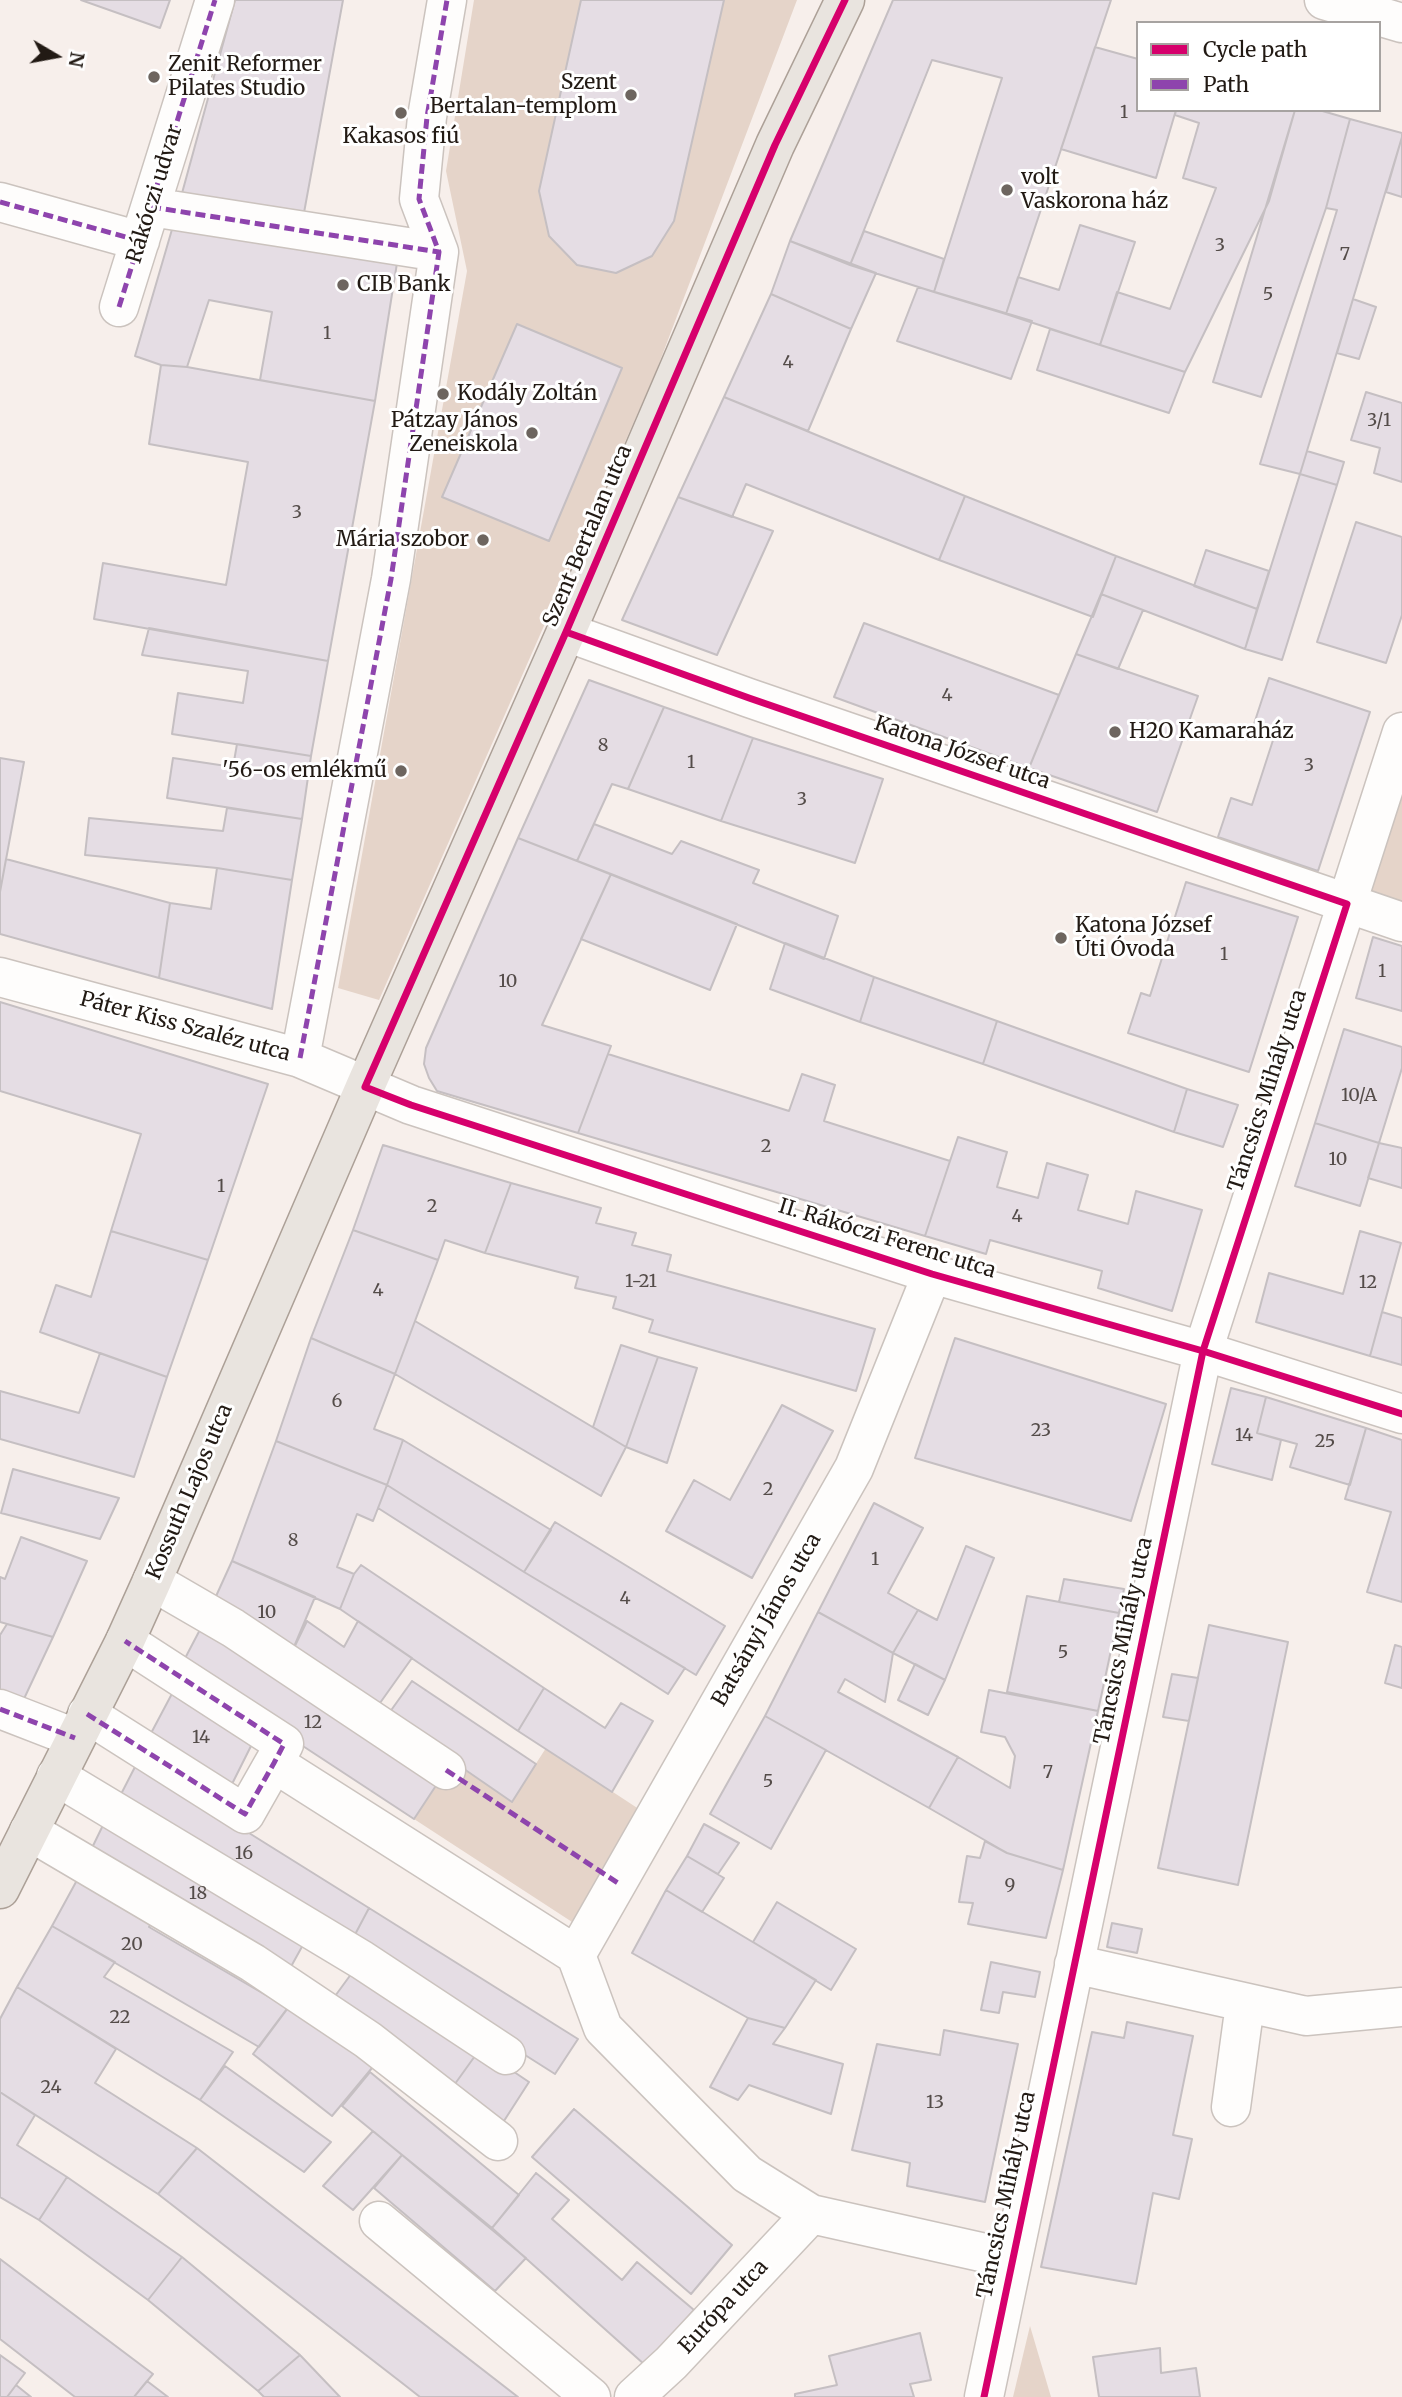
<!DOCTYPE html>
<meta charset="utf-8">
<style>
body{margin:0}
#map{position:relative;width:1402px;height:2397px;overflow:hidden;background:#f7efeb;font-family:Merriweather,serif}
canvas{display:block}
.legend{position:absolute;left:1136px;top:21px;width:245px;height:91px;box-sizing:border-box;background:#fff;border:2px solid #a7a3a1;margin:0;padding:9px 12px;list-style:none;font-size:21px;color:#221a14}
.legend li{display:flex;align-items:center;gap:14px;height:35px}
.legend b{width:35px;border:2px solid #a7a3a1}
.north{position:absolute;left:21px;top:21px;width:70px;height:70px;-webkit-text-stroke:5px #fff;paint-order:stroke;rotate:100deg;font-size:19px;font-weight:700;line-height:28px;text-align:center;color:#221a14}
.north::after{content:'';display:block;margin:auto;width:24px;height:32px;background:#221a14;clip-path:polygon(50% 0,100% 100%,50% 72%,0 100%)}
</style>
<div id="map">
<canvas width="1402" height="2397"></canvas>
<ul class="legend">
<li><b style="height:9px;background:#d6006c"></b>Cycle path</li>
<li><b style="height:9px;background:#8e44ad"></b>Path</li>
</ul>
<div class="north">N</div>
</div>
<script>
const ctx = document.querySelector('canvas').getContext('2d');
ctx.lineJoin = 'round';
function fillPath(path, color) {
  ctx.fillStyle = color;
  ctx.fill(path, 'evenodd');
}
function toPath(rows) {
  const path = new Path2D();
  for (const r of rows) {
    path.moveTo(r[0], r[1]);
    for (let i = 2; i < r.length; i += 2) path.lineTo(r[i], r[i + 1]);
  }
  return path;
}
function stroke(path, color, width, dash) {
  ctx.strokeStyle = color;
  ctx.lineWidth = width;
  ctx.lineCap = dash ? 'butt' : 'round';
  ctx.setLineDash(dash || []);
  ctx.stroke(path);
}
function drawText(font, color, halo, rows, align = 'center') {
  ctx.font = font + ' Merriweather,serif';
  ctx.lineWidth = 6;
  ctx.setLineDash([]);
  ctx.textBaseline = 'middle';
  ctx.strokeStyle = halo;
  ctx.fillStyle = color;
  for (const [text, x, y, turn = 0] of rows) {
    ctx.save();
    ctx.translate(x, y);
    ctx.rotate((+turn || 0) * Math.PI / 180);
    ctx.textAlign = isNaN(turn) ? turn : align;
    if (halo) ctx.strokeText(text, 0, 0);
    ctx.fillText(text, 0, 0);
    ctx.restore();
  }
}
fillPath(toPath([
 [474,0,581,0,577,265,616,273,652,256,674,221,724,0,797,0,655,374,379,1000,338,988,467,271,446,171],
 [1402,749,1402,922,1347,904],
 [546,1748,654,1819,589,1933,414,1819,451,1761,512,1801],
 [1030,2326,1051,2397,1013,2397]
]), '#e5d4c9');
const building = toPath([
 [81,0,170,0,160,28,81,0],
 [235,0,343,0,301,229,173,226,235,0],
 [581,0,724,0,674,221,652,256,616,273,577,265,549,236,539,191,581,0],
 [893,0,1111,0,1006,314,934,292,1002,78,932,60,850,265,790,241,893,0],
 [1095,47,1138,59,1138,110,1176,110,1156,178,1061,149,1095,47],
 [1176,110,1295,110,1269,201,1185,372,1100,345,1117,292,1170,309,1216,188,1183,178,1199,123,1175,115,1176,110],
 [1295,110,1319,110,1350,119,1326,208,1261,397,1213,382,1295,110],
 [1350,119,1402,133,1402,137,1300,474,1260,464,1337,210,1326,208,1350,119],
 [1402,137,1402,197,1386,192,1402,137],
 [1080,225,1135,242,1100,345,1006,314,1018,277,1059,290,1080,225],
 [173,226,397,263,375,401,260,380,272,312,209,300,187,367,161,365,135,356,173,226],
 [864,231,944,259,934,292,850,265,864,231],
 [790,241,876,273,851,329,771,294,790,241],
 [918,287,1032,321,1011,379,897,341,918,287],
 [771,294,851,329,808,431,724,397,771,294],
 [1353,299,1376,307,1359,359,1337,353,1353,299],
 [517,324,622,368,549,541,442,497,517,324],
 [1050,329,1185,372,1169,413,1037,370,1050,329],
 [161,365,187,367,375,401,328,661,94,619,103,563,226,585,248,462,149,444,161,365],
 [1366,392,1402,403,1402,482,1374,473,1380,448,1351,440,1366,392],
 [724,397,965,496,939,560,746,484,732,517,678,497,724,397],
 [1307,451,1344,462,1337,485,1300,474,1307,451],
 [1300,474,1337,485,1282,660,1245,649,1300,474],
 [965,496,1116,556,1093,617,939,560,965,496],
 [678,497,773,531,717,655,622,620,678,497],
 [1356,522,1402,537,1402,615,1386,663,1317,642,1356,522],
 [1206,550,1269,571,1257,609,1194,586,1206,550],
 [1116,556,1257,609,1245,649,1101,594,1116,556],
 [1101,594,1143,610,1118,669,1076,654,1101,594],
 [864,623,1059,695,1029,768,834,697,864,623],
 [149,628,328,661,311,756,172,734,178,693,243,703,248,671,142,655,149,628],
 [1076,654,1198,696,1157,812,1029,768,1076,654],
 [1269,678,1370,712,1318,871,1218,837,1231,798,1252,805,1275,734,1253,727,1269,678],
 [589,680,664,707,628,789,612,784,577,861,518,838,589,680],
 [664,707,753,738,721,821,628,789,664,707],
 [753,738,883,779,855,863,721,821,753,738],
 [237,744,311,756,302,819,167,798,173,758,233,767,237,744],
 [0,758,24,762,0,892,0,758],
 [227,808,302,819,292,880,217,868,85,855,89,818,223,831,227,808],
 [594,824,672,854,681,841,759,870,753,883,838,916,824,959,577,861,594,824],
 [518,838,611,874,542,1025,611,1046,578,1133,437,1091,429,1078,424,1064,426,1048,518,838],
 [6,859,170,903,159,978,0,934,0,892,6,859],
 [217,868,292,880,272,1009,159,978,170,903,211,909,217,868],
 [611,874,737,924,710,990,581,939,611,874],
 [1186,882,1298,917,1249,1072,1128,1033,1141,993,1150,996,1186,882],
 [1373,937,1402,946,1402,1011,1356,998,1373,937],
 [785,943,874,977,860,1022,770,989,785,943],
 [874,977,997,1021,983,1064,860,1022,874,977],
 [0,1002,268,1084,208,1260,111,1231,141,1134,0,1091,0,1002],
 [997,1021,1187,1089,1174,1132,983,1064,997,1021],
 [1344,1029,1402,1047,1402,1068,1379,1143,1315,1123,1344,1029],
 [608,1054,789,1111,802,1074,835,1085,824,1121,950,1161,925,1236,578,1133,608,1054],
 [1187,1089,1238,1105,1223,1147,1174,1132,1187,1089],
 [1315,1123,1379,1143,1360,1206,1295,1186,1315,1123],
 [958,1137,1007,1152,997,1187,1038,1198,1047,1163,1088,1175,1078,1210,1128,1224,1136,1191,1202,1210,1172,1311,1098,1288,1102,1271,990,1240,986,1254,925,1236,958,1137],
 [1379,1143,1402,1148,1402,1188,1368,1178,1379,1143],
 [383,1145,511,1183,485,1253,445,1240,438,1260,353,1230,383,1145],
 [511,1183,601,1208,596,1223,636,1233,632,1245,671,1255,667,1271,875,1329,856,1391,649,1332,653,1320,613,1308,616,1297,575,1288,578,1277,485,1253,511,1183],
 [353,1230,438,1260,395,1374,311,1338,353,1230],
 [111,1231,208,1260,167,1377,40,1332,56,1285,91,1297,111,1231],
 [1360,1231,1401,1243,1370,1356,1256,1322,1269,1273,1343,1294,1360,1231],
 [1382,1312,1402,1318,1402,1365,1370,1356,1382,1312],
 [415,1321,626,1447,601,1496,395,1374,415,1321],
 [311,1338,395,1374,374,1429,403,1440,387,1485,276,1441,311,1338],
 [955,1338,1166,1404,1131,1521,915,1458,955,1338],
 [621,1345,658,1357,626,1447,593,1427,621,1345],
 [100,1353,167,1377,134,1477,0,1439,0,1391,79,1413,100,1353],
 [658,1357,697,1368,667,1463,626,1447,658,1357],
 [1231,1388,1266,1397,1257,1433,1281,1440,1272,1480,1212,1464,1231,1388],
 [1266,1397,1366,1428,1350,1485,1290,1467,1297,1444,1257,1433,1266,1397],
 [782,1405,833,1431,752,1578,666,1531,694,1480,730,1500,782,1405],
 [1366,1428,1402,1440,1402,1602,1367,1592,1391,1512,1345,1499,1366,1428],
 [403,1440,551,1530,524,1572,387,1485,403,1440],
 [276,1441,387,1485,373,1521,357,1514,337,1567,354,1574,340,1609,232,1561,276,1441],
 [13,1469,119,1498,100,1539,1,1513,13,1469],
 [387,1485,524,1572,685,1668,668,1694,378,1508,387,1485],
 [874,1503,923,1528,888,1593,918,1610,893,1653,818,1612,874,1503],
 [555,1522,725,1626,696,1675,524,1572,555,1522],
 [21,1537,87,1561,53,1637,0,1622,0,1577,5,1579,21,1537],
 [966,1546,994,1558,945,1680,893,1653,918,1610,937,1620,966,1546],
 [232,1561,315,1597,291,1654,212,1605,232,1561],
 [361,1565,544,1688,518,1731,340,1609,354,1574,361,1565],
 [1064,1579,1124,1589,1119,1613,1059,1602,1064,1579],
 [1027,1596,1119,1613,1098,1711,1007,1692,1027,1596],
 [818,1612,893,1653,885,1702,845,1679,838,1692,958,1757,929,1808,765,1716,818,1612],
 [307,1621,344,1647,358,1621,412,1658,375,1710,291,1654,307,1621],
 [204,1622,441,1778,414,1819,181,1666,204,1622],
 [7,1624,53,1637,22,1703,0,1695,0,1635,7,1624],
 [1209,1625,1288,1642,1238,1885,1158,1868,1209,1625],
 [1395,1645,1402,1647,1402,1688,1385,1683,1395,1645],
 [915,1664,945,1680,928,1715,898,1700,915,1664],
 [1172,1674,1198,1678,1189,1721,1163,1717,1172,1674],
 [412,1681,536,1764,512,1802,387,1716,412,1681],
 [175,1688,254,1740,229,1790,149,1737,175,1688],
 [544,1688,605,1728,621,1703,653,1721,612,1792,518,1731,544,1688],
 [989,1690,1098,1711,1063,1870,1007,1853,929,1808,958,1757,1010,1788,1015,1756,1005,1737,981,1732,989,1690],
 [765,1716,826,1750,771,1849,710,1814,765,1716],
 [137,1763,369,1908,350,1944,118,1800,137,1763],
 [107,1817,309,1934,288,1972,89,1854,107,1817],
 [704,1824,739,1843,718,1874,687,1856,704,1824],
 [985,1841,1007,1853,1063,1870,1046,1938,968,1924,973,1903,959,1902,967,1856,980,1858,985,1841],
 [687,1856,724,1878,702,1912,666,1890,687,1856],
 [82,1871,157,1913,149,1927,288,2008,259,2047,52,1926,82,1871],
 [666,1890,816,1980,785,2028,748,2018,632,1953,666,1890],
 [777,1902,856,1949,831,1990,753,1942,777,1902],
 [369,1908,578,2039,555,2074,350,1944,369,1908],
 [1112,1923,1142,1929,1137,1953,1107,1947,1112,1923],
 [52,1926,115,1962,104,1977,233,2052,200,2100,17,1987,52,1926],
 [991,1962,1040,1972,1035,1997,1003,1992,999,2013,981,2010,991,1962],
 [357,1966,480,2049,452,2088,330,2003,357,1966],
 [17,1987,116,2049,95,2083,197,2148,158,2194,0,2092,0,2019,17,1987],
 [295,1998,377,2062,332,2116,253,2054,295,1998],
 [748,2018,785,2028,773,2044,843,2064,831,2114,749,2085,738,2100,710,2087,748,2018],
 [1127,2022,1193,2036,1173,2135,1192,2139,1179,2199,1153,2193,1136,2284,1041,2267,1092,2032,1124,2038,1127,2022],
 [944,2030,1018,2044,985,2202,907,2186,910,2163,852,2150,877,2044,940,2055,944,2030],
 [480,2049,529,2082,502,2124,452,2088,480,2049],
 [225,2066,331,2142,304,2172,200,2100,225,2066],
 [370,2072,519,2195,492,2228,342,2106,370,2072],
 [0,2092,35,2115,17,2145,67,2177,39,2220,0,2197,0,2092],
 [574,2109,732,2245,691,2294,532,2157,574,2109],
 [373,2131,402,2155,353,2210,323,2186,373,2131],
 [197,2148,518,2397,420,2397,406,2386,158,2194,197,2148],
 [402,2155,526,2258,495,2291,374,2188,402,2155],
 [536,2173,569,2200,552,2219,622,2280,637,2262,694,2310,645,2365,492,2228,536,2173],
 [67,2177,182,2257,148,2300,39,2220,67,2177],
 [182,2257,300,2355,258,2391,148,2300,182,2257],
 [0,2259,153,2374,134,2397,75,2397,0,2339,0,2259],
 [920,2333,931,2380,910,2384,914,2397,795,2397,795,2394,837,2385,829,2356,920,2333],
 [1160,2348,1161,2373,1196,2368,1200,2397,1099,2397,1093,2357,1160,2348],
 [0,2355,25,2373,7,2397,0,2397,0,2355],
 [300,2355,340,2397,264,2397,258,2391,300,2355],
 [147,2381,168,2397,134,2397,147,2381],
 [16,2385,31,2397,7,2397,16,2385]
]);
fillPath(building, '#e5dde4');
stroke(building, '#c5bfc2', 2);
const minor = toPath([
 [1324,0,1402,23],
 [0,202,140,241],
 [151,207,439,252],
 [119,307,215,0],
 [566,632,749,698,1402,922],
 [0,977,300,1058,411,1105,932,1274,1203,1351,1402,1414],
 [300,1058,391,579,439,252,419,199,427,117,447,0],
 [152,1581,233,1628,446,1770],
 [0,1709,75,1738],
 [87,1714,245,1814,274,1763,284,1744,125,1641],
 [274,1763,576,1955,603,2028,747,2174,811,2214,1012,2259],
 [56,1776,362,1960,506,2055],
 [29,1831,253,1963,368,2040,498,2141],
 [576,1955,854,1468,932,1274],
 [1074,1964,1306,2016,1402,2007],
 [1231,2107,1245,2004],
 [379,2221,591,2397],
 [634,2397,671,2363,811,2214],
 [984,2397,1203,1351,1402,732]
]);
const major = toPath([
 [0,1889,125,1641,152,1581,365,1087,566,632,775,145,845,0]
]);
stroke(minor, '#cbc3be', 41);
stroke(major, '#aca097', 41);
stroke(minor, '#fefdfc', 38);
stroke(major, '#e9e4df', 38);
stroke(toPath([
 [0,202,140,241],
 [151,207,439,252],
 [119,307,215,0],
 [300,1058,391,579,439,252,419,199,427,117,447,0],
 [0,1709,75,1738],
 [87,1714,245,1814,274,1763,284,1744,125,1641],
 [446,1770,618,1883]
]), '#8e44ad', 5, [10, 5]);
stroke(toPath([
 [845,0,775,145,566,632,365,1087,411,1105,932,1274,1203,1351,1402,1414],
 [566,632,749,698,1347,904,1203,1351,984,2397]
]), '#d6006c', 7);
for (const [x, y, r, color] of [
 [154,77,7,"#6d655f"],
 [631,95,7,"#6d655f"],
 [401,113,7,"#6d655f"],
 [1007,190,7,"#6d655f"],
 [343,285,7,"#6d655f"],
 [443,394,7,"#6d655f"],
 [532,433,7,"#6d655f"],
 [483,540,7,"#6d655f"],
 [1115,732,7,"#6d655f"],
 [401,771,7,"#6d655f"],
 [1061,938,7,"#6d655f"]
]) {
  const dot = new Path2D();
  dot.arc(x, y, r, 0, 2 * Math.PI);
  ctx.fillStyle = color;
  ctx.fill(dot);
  stroke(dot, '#fff', 2.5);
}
drawText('18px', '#544c49', null, [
 ["1",1124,113],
 ["3",1220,246],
 ["7",1345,255],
 ["5",1268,295],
 ["1",327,334],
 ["4",788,363],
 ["3/1",1379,421],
 ["3",297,513],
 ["4",947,696],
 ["8",603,746],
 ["1",691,763],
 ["3",1309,766],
 ["3",802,800],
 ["1",1224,955],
 ["1",1382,972],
 ["10",508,982],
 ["10/A",1359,1096],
 ["2",766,1147],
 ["10",1338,1160],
 ["1",221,1187],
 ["2",432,1207],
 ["4",1017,1217],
 ["1-21",641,1282],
 ["12",1368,1283],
 ["4",378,1291],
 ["6",337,1402],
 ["23",1041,1431],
 ["14",1244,1436],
 ["25",1325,1442],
 ["2",768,1490],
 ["8",293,1541],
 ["1",875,1560],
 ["4",625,1599],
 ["10",267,1613],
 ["5",1063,1653],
 ["12",313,1723],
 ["14",201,1738],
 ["7",1048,1773],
 ["5",768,1782],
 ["16",244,1854],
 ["9",1010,1886],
 ["18",198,1894],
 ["20",132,1945],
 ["22",120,2018],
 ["24",51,2088],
 ["13",935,2103]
]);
drawText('21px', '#221a14', '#fff', [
 ["Zenit Reformer",168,65],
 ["Pilates Studio",168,89],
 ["Szent",617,83,"right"],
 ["Bertalan-templom",617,107,"right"],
 ["Kakasos fiú",401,137,"center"],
 ["volt",1021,178],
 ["Vaskorona ház",1021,202],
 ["CIB Bank",357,285],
 ["Kodály Zoltán",457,394],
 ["Pátzay János",518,421,"right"],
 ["Zeneiskola",518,445,"right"],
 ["Mária szobor",469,540,"right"],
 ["H2O Kamaraház",1129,732],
 ["'56-os emlékmű",387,771,"right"],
 ["Katona József",1075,926],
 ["Úti Óvoda",1075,950]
], 'left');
drawText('21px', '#221a14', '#fff', [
 ["Rákóczi udvar",155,194,-73],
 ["Szent Bertalan utca",588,536,-67],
 ["Katona József utca",962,753,19],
 ["Páter Kiss Szaléz utca",185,1027,15],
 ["Táncsics Mihály utca",1268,1091,-72],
 ["II. Rákóczi Ferenc utca",887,1239,17],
 ["Kossuth Lajos utca",190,1492,-67],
 ["Batsányi János utca",767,1620,-60],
 ["Táncsics Mihály utca",1124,1641,-78],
 ["Táncsics Mihály utca",1007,2195,-78],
 ["Európa utca",724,2307,-47]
]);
</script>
